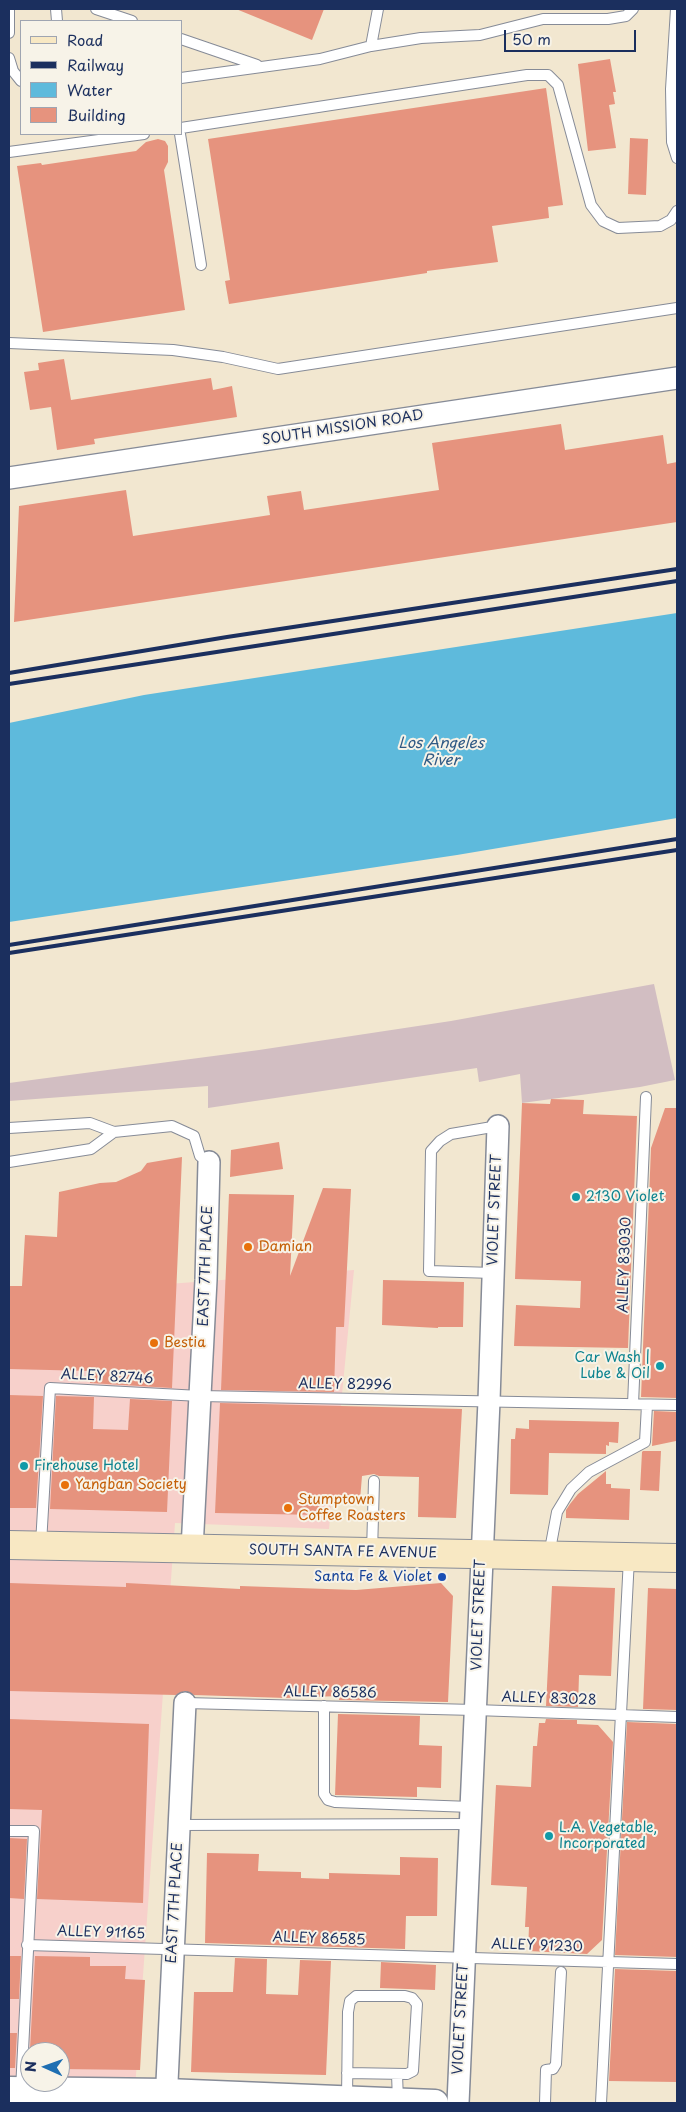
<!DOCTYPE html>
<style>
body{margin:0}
#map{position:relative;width:686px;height:2112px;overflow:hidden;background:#f2e7d0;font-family:"Playpen Sans",sans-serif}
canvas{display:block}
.frame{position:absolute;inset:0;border:10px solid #1b2f5e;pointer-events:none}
.legend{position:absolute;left:20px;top:20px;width:162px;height:115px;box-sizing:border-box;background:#f7f3e8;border:1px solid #9fa5b1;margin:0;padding:6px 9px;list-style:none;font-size:15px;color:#1b2f5e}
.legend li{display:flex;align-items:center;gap:10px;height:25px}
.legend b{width:25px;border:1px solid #9fa5b1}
.north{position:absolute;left:20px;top:2042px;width:50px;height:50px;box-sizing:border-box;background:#f7f3e8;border:1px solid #9fa5b1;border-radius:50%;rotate:272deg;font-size:14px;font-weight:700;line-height:20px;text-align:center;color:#1b2f5e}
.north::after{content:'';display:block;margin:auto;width:18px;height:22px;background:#1f6fb2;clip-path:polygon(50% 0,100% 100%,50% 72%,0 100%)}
.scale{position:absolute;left:504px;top:30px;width:132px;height:22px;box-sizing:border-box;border:2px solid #1b2f5e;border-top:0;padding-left:6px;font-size:15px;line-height:18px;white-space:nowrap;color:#1b2f5e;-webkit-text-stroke:4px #f7f3e8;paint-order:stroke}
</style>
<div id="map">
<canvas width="686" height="2112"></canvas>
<div class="frame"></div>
<ul class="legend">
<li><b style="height:6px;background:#f8e8c3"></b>Road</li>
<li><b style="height:6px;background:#1b2f5e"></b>Railway</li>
<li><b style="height:14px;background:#5ebadc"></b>Water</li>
<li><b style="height:14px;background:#e6937e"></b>Building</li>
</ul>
<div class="north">N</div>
<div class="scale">50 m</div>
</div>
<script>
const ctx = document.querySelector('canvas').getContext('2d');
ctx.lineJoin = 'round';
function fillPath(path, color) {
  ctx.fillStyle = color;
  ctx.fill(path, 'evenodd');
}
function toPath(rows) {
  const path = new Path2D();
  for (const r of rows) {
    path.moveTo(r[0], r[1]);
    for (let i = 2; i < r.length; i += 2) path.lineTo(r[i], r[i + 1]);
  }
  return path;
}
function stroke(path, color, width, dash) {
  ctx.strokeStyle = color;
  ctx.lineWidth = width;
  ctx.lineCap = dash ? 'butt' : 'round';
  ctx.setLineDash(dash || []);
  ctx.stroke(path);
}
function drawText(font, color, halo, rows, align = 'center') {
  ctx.font = font + ' "Playpen Sans",sans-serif';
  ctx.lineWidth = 4;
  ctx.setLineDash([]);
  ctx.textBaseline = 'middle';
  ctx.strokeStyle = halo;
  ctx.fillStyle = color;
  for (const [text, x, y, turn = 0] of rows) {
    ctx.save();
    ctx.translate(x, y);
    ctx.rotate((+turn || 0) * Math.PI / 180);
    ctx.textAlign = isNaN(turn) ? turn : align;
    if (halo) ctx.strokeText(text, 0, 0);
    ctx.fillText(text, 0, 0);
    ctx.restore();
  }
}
fillPath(toPath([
 [354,1270,329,1529,175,1523,134,2103,9,2103,9,1296],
 [30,2052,60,2052,60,2082,30,2082]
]), '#f7d0cb');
fillPath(toPath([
 [654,984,675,1080,640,1087,522,1103,520,1074,479,1082,477,1068,208,1108,208,1086,9,1101,9,1083,259,1050,451,1021]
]), '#d2bec2');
fillPath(toPath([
 [677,613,677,818,457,855,9,922,9,723,144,695]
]), '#5ebadc');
fillPath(toPath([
 [236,9,324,9,312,40],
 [610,59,616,92,613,92,615,104,609,105,616,148,588,151,578,64],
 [546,88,563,205,548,207,549,218,492,226,498,262,427,271,427,273,229,304,225,281,230,280,208,139],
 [630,138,648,139,646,195,628,194],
 [158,139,165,141,168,146,168,162,164,170,185,310,43,332,17,166,41,163,42,165,136,151,146,142],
 [64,359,71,400,211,378,213,390,232,386,237,417,94,439,95,444,57,450,51,407,30,410,24,372,39,370,38,363],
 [561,424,565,450,663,435,667,464,677,462,677,522,14,622,19,506,126,490,133,536,270,515,267,496,301,491,304,510,439,490,432,443],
 [551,1099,584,1100,583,1114,637,1116,628,1348,514,1346,516,1305,580,1308,581,1281,515,1279,522,1103,550,1104],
 [665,1108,677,1108,677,1398,641,1397,651,1148],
 [279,1142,283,1169,230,1177,231,1150],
 [182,1157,172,1388,90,1383,90,1371,9,1369,9,1286,22,1286,25,1235,57,1237,59,1192,100,1183,116,1182,141,1171,147,1163],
 [323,1188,351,1189,344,1327,336,1327,334,1392,221,1390,229,1194,294,1195,290,1276],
 [383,1280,464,1282,463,1327,438,1327,438,1328,382,1325],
 [9,1395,43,1396,36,1508,9,1508],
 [56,1396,94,1397,93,1429,128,1430,130,1399,172,1401,167,1512,50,1509],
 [220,1403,462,1409,456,1518,418,1517,419,1477,379,1476,374,1474,362,1476,360,1500,320,1499,319,1515,215,1513],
 [654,1411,677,1412,676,1441,652,1446],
 [529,1420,619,1422,618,1443,609,1442,609,1446,606,1445,606,1454,549,1453,548,1495,510,1494,511,1439,515,1439,516,1428,529,1429],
 [643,1451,661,1451,659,1491,640,1490,642,1452],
 [606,1471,606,1484,611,1484,611,1488,630,1489,629,1520,566,1518,566,1510,570,1504,578,1494],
 [9,1583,126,1587,126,1583,240,1589,240,1586,356,1590,441,1583,453,1596,448,1702,339,1700,339,1696,286,1698,194,1695,185,1691,176,1695,9,1691],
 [552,1586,615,1588,611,1676,579,1675,578,1707,546,1706],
 [648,1588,677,1589,677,1710,643,1709],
 [338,1714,420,1716,419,1745,442,1746,441,1788,417,1787,417,1797,335,1795],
 [9,1719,149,1724,143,1903,37,1899,42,1810,9,1809],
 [546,1719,577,1720,577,1724,598,1725,613,1742,602,1940,587,1954,528,1951,529,1927,525,1927,527,1887,491,1885,496,1785,531,1787,533,1746,537,1746,539,1723,545,1723],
 [627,1722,677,1724,677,1957,615,1955],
 [9,1838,27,1839,24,1899,9,1898],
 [207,1853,259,1854,258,1871,301,1872,301,1878,329,1879,329,1873,400,1875,400,1857,438,1858,437,1916,406,1916,405,1949,205,1943],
 [9,1956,21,1956,19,1999,9,1999],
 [35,1956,90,1957,90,1966,126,1966,125,1979,145,1980,140,2070,60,2069,60,2052,30,2052,29,2068],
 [235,1958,267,1959,266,1994,298,1995,300,1960,331,1961,326,2075,191,2072,194,1992,233,1992],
 [381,1962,436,1965,435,1990,380,1988],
 [615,1969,677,1971,677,2082,609,2081],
 [9,2033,17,2033,15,2068,9,2068]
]), '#e6937e');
const service = toPath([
 [56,9,57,21],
 [96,9,132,21],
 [676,9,671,89,672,142,677,158],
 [9,33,9,9],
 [181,39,257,65],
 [371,46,421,38,480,35,543,19,608,19,626,16,633,9],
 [9,58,13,71,21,81],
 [181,78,320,59,371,46,378,9],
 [181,128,527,75,548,75,558,85,591,205,603,221,618,228,660,226,671,220,677,211],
 [180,134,201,265],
 [9,152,144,134],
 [9,343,173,350,223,357,278,369,677,308],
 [9,1128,90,1123,114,1132,172,1126,194,1136,200,1156,209,1162],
 [9,1162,91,1149,114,1132],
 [493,1273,429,1271,431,1151,440,1141,451,1134,498,1126],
 [633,1404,646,1097],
 [41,1544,50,1388,200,1396,677,1405],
 [372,1552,374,1481],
 [549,1555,557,1512,571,1489,589,1472,645,1442,647,1405],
 [185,1703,475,1710,677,1717],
 [324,1706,324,1794,328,1800,335,1802,471,1807],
 [179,1825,470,1824],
 [9,1831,34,1831,21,2090],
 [27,1945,677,1964],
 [397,2074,398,2101],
 [347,2099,348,2012,350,2001,356,1996,405,1996,412,1998,417,2004,413,2071,407,2074,347,2073],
 [545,2103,546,2070,553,2069,556,2064,561,1972],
 [601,2103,629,1558]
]);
const minor = toPath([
 [9,478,677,378],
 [192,1549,206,1280,209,1162],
 [166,2103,185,1703],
 [458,2103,489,1401,498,1126]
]);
const tertiary = toPath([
 [9,2090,166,2092,435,2103]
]);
const secondary = toPath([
 [9,1545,677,1558]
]);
stroke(service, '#868b97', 12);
stroke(minor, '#868b97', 24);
stroke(tertiary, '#868b97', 29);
stroke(secondary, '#868b97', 30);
stroke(service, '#fff', 10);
stroke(minor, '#fff', 21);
stroke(tertiary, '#fff', 26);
stroke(secondary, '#f8e8c3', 28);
stroke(toPath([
 [9,673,227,637,677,569],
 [9,684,677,581],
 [9,945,677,839],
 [9,953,677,850]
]), '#1b2f5e', 4);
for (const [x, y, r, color] of [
 [576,1197,5,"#0f9aa8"],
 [248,1247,5,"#e8710a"],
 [154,1343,5,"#e8710a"],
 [660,1366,5,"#0f9aa8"],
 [24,1466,5,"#0f9aa8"],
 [65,1485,5,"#e8710a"],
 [288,1508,5,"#e8710a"],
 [442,1577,5,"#1a4fb4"],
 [549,1836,5,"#0f9aa8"]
]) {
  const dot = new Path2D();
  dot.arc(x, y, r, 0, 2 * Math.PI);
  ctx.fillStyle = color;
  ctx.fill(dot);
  stroke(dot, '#f7f3e8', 2);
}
drawText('14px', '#1b2f5e', '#f7f3e8', [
 ["SOUTH MISSION ROAD",343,428,-9],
 ["VIOLET STREET",495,1210,-88],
 ["ALLEY 83030",625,1265,-88],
 ["EAST 7TH PLACE",206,1266,-88],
 ["ALLEY 82746",107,1377,3],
 ["ALLEY 82996",345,1385,1],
 ["SOUTH SANTA FE AVENUE",343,1552,1],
 ["VIOLET STREET",479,1615,-88],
 ["ALLEY 86586",330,1693,1],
 ["ALLEY 83028",549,1699,2],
 ["EAST 7TH PLACE",175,1903,-87],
 ["ALLEY 91165",101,1933,2],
 ["ALLEY 86585",319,1939,2],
 ["ALLEY 91230",537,1946,2],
 ["VIOLET STREET",461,2019,-87]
]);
drawText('14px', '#0d838f', '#f7f3e8', [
 ["2130 Violet",586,1197],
 ["Car Wash |",650,1358,"right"],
 ["Lube & Oil",650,1374,"right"],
 ["Firehouse Hotel",34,1466],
 ["L.A. Vegetable,",559,1828],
 ["Incorporated",559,1844]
], 'left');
drawText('14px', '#c56008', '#f7f3e8', [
 ["Damian",258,1247],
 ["Bestia",164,1343],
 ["Yangban Society",75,1485],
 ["Stumptown",298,1500],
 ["Coffee Roasters",298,1516]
], 'left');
drawText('14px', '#164399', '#f7f3e8', [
 ["Santa Fe & Violet",432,1577]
], 'right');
drawText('italic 15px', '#2f5984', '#f7f3e8', [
 ["Los Angeles",441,744],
 ["River",441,761]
]);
</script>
